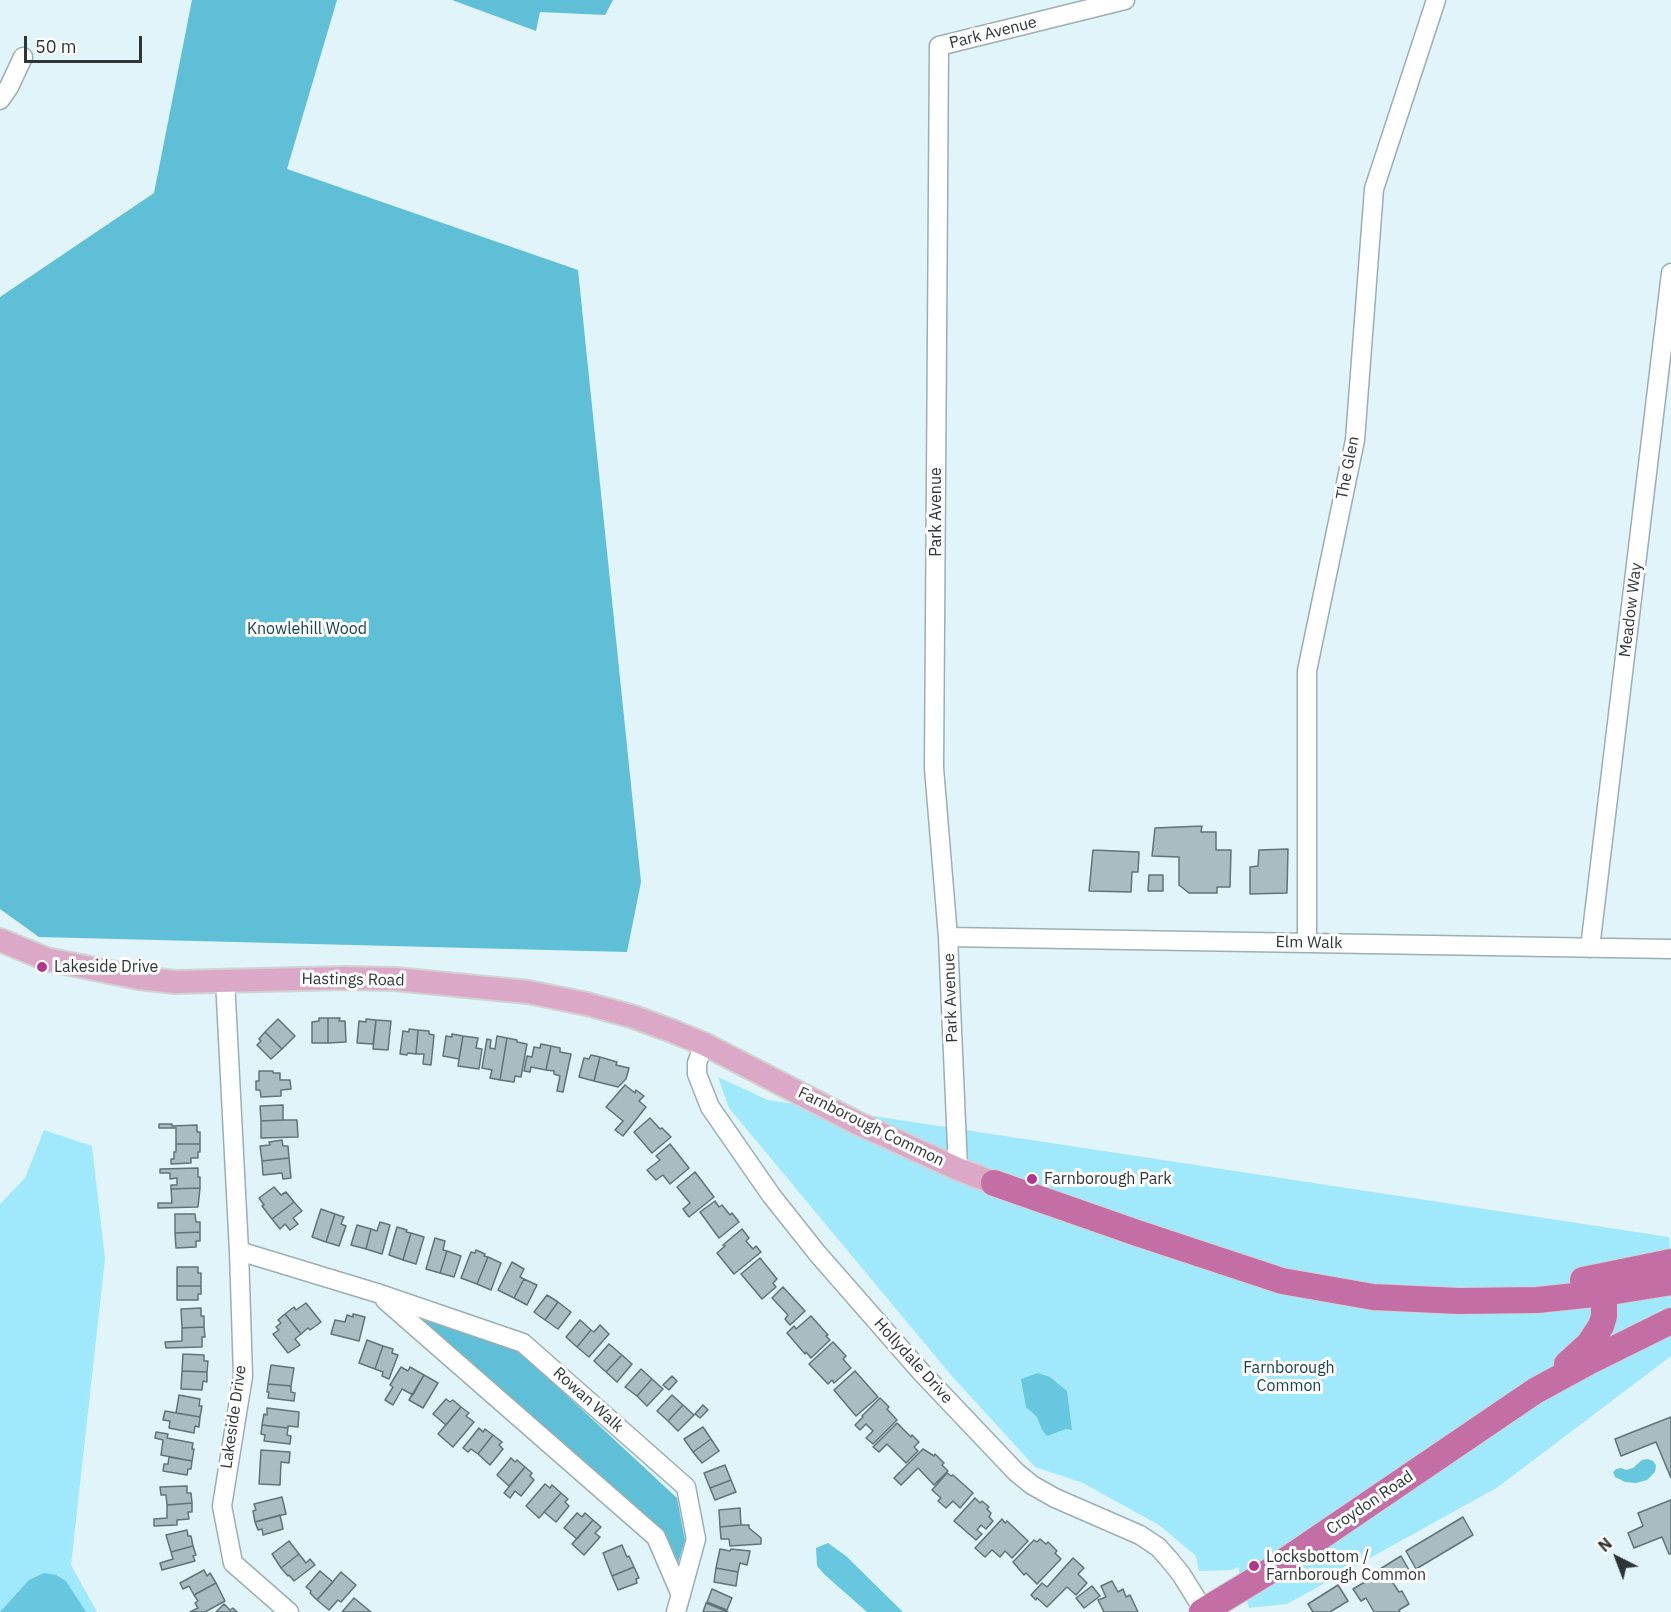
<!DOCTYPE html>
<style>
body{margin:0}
#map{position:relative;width:1671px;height:1612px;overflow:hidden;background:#e0f4fa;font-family:"IBM Plex Sans",sans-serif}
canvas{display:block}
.north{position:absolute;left:1587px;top:1528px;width:60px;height:60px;-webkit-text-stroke:4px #fff;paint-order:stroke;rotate:318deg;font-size:16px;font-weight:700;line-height:24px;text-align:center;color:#2d3537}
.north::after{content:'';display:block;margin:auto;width:21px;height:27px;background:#2d3537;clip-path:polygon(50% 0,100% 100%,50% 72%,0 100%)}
.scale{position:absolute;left:24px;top:36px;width:118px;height:27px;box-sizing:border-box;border:3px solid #2d3537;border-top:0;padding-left:8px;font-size:18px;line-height:21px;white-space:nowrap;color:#2d3537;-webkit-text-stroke:4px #fff;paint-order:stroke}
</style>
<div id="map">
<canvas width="1671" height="1612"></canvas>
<div class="north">N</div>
<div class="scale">50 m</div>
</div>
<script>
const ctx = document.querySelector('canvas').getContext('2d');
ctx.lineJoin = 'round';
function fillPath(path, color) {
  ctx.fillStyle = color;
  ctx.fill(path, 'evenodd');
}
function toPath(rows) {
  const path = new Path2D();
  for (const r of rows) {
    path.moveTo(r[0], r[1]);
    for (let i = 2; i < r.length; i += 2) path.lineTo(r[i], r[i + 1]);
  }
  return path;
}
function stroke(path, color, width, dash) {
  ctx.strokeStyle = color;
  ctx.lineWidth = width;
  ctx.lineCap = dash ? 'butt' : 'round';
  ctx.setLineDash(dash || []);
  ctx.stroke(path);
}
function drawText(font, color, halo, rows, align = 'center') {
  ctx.font = font + ' "IBM Plex Sans",sans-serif';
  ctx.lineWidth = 6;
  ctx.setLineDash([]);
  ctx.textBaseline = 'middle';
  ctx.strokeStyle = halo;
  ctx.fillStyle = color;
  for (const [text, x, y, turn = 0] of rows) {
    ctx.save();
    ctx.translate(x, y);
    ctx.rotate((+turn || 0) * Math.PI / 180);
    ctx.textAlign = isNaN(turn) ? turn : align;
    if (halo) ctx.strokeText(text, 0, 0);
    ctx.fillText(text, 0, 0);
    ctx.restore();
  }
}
fillPath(toPath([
 [718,1077,768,1100,1669,1237,1671,1259,1671,1356,1498,1487,1287,1604,1249,1608,1238,1567,1232,1570,1199,1571,1196,1556,1159,1525,1083,1483,1035,1467,951,1375,729,1108],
 [44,1130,92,1146,105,1259,71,1565,97,1612,0,1612,0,1204,25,1178]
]), '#a0e8fb');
fillPath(toPath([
 [192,0,337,0,287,169,578,270,641,882,627,952,39,937,0,909,0,297,154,193],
 [452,0,613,0,605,15,540,12,536,31],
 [420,1319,517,1349,677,1498,685,1540,678,1563,662,1529]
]), '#5ebfd7');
fillPath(toPath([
 [1038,1373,1050,1377,1067,1391,1072,1430,1066,1429,1047,1436,1042,1430,1037,1417,1026,1407,1021,1379],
 [1648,1459,1653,1461,1656,1465,1655,1472,1647,1480,1636,1483,1625,1482,1615,1477,1613,1472,1616,1469,1621,1468,1626,1470,1633,1468,1642,1460],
 [828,1543,846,1556,903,1612,867,1612,825,1575,817,1566,816,1548],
 [44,1573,56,1575,66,1581,86,1612,0,1612,29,1580]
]), '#67c7df');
const building = toPath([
 [1202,826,1201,832,1216,832,1216,850,1231,850,1230,887,1217,887,1217,893,1189,893,1179,885,1179,857,1152,856,1155,828,1202,826],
 [1288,849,1287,893,1250,894,1250,867,1258,866,1259,850,1288,849],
 [1093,850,1139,852,1138,872,1132,872,1131,892,1089,891,1093,850],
 [1149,875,1163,875,1163,891,1148,891,1149,875],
 [319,1018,328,1018,328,1043,312,1043,312,1022,319,1021,319,1018],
 [328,1018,340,1018,339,1021,345,1021,346,1042,328,1043,328,1018],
 [278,1019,295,1036,282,1049,265,1032,278,1019],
 [366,1019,376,1020,373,1044,357,1043,359,1021,366,1022,366,1019],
 [376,1020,391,1021,388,1050,373,1049,376,1020],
 [409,1029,418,1030,416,1054,408,1053,407,1055,400,1054,403,1031,409,1032,409,1029],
 [418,1030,429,1031,429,1034,434,1035,431,1065,423,1064,424,1054,416,1054,418,1030],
 [265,1032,282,1049,271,1059,257,1045,261,1041,259,1039,265,1032],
 [452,1034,463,1036,459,1059,443,1056,446,1036,452,1037,452,1034],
 [463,1036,478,1038,476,1048,482,1049,479,1069,458,1066,463,1036],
 [497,1036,507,1038,500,1080,490,1078,492,1070,482,1068,487,1039,491,1040,490,1048,495,1049,497,1036],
 [507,1038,517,1040,517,1042,527,1044,521,1077,515,1076,514,1082,500,1080,507,1038],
 [541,1044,551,1046,546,1070,531,1067,530,1072,524,1071,527,1056,532,1057,534,1047,540,1048,541,1044],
 [551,1046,560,1048,560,1052,571,1054,563,1092,557,1091,560,1076,554,1074,554,1071,546,1070,551,1046],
 [591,1055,600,1057,594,1081,579,1077,584,1058,589,1059,591,1055],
 [600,1057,617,1062,616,1065,629,1068,626,1079,618,1087,594,1081,600,1057],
 [259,1071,273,1071,273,1073,280,1073,280,1080,290,1080,291,1089,281,1090,281,1096,261,1097,260,1090,256,1090,256,1081,259,1081,259,1071],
 [625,1085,635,1093,636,1090,644,1096,639,1101,646,1107,623,1136,615,1130,623,1121,606,1107,625,1085],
 [283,1105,283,1120,261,1121,260,1106,283,1105],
 [650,1118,660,1129,662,1128,671,1137,652,1153,634,1132,650,1118],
 [283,1120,297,1120,298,1137,261,1138,261,1121,283,1120],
 [159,1124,172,1124,172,1126,197,1125,197,1132,200,1132,200,1144,176,1144,176,1128,159,1128,159,1124],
 [282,1140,283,1146,288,1146,289,1158,262,1161,260,1146,270,1145,269,1142,282,1140],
 [176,1144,200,1144,200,1152,198,1152,198,1158,191,1158,191,1163,171,1164,171,1159,174,1159,174,1152,176,1152,176,1144],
 [670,1144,689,1168,670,1184,663,1175,656,1180,647,1170,660,1160,656,1156,670,1144],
 [289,1158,291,1178,283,1179,282,1173,263,1175,262,1161,289,1158],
 [198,1168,198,1177,200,1177,200,1188,171,1189,171,1185,177,1185,177,1178,170,1179,170,1173,160,1173,160,1169,198,1168],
 [695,1172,714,1197,689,1217,683,1209,690,1203,677,1187,695,1172],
 [274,1187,281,1195,286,1192,294,1202,272,1219,262,1206,264,1205,259,1198,274,1187],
 [200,1188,198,1207,158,1208,158,1203,172,1203,171,1189,200,1188],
 [715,1201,719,1207,722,1205,730,1215,732,1213,739,1222,719,1238,700,1212,715,1201],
 [294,1202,302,1211,293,1218,298,1224,290,1230,285,1224,280,1229,272,1219,294,1202],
 [321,1209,335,1214,326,1242,312,1237,321,1209],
 [175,1214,195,1214,196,1222,200,1222,200,1232,175,1233,175,1214],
 [335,1214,344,1217,341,1224,346,1226,339,1246,326,1242,335,1214],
 [380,1222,390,1225,382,1254,366,1249,371,1229,377,1231,380,1222],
 [357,1225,371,1229,366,1249,351,1245,357,1225],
 [397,1227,407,1230,406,1232,411,1233,403,1260,389,1255,397,1227],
 [742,1229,749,1238,746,1241,753,1249,756,1246,761,1252,734,1274,717,1253,725,1246,723,1245,742,1229],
 [200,1232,200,1241,196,1241,196,1247,176,1248,175,1233,200,1232],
 [411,1233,424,1237,416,1264,403,1260,411,1233],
 [435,1238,445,1241,443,1250,447,1251,440,1273,426,1269,435,1238],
 [476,1250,485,1254,484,1256,488,1257,477,1284,461,1278,471,1252,475,1253,476,1250],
 [447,1251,461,1256,454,1277,440,1273,447,1251],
 [488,1257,501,1263,491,1290,477,1284,488,1257],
 [760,1258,777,1279,773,1283,776,1287,762,1299,741,1274,760,1258],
 [512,1262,524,1269,520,1277,524,1279,514,1298,498,1290,512,1262],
 [177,1267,198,1267,198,1273,201,1273,201,1286,177,1286,177,1267],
 [524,1279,537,1285,527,1305,514,1298,524,1279],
 [177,1286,201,1286,201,1294,198,1294,198,1300,177,1300,177,1286],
 [783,1287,805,1311,790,1325,785,1319,788,1315,772,1298,783,1287],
 [547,1295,558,1302,545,1320,534,1312,547,1295],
 [558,1302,571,1312,558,1329,545,1320,558,1302],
 [306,1303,321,1322,310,1330,308,1328,301,1334,285,1314,294,1307,296,1310,306,1303],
 [201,1308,201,1316,204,1316,204,1327,182,1328,181,1309,201,1308],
 [285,1314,301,1334,295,1339,300,1345,288,1353,273,1334,279,1330,276,1327,281,1323,278,1320,285,1314],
 [353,1314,365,1317,359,1341,331,1334,335,1320,345,1322,347,1315,353,1317,353,1314],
 [811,1316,828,1335,826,1336,830,1340,811,1358,806,1352,805,1354,787,1333,794,1326,796,1329,811,1316],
 [580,1320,591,1330,577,1347,566,1337,580,1320],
 [600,1325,609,1334,589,1357,577,1347,591,1330,594,1332,600,1325],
 [204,1327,205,1337,202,1337,202,1347,166,1348,165,1342,182,1341,182,1328,204,1327],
 [367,1340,383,1346,375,1369,359,1363,367,1340],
 [833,1342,846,1356,843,1359,851,1368,834,1383,832,1380,828,1384,809,1364,833,1342],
 [609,1344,622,1355,606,1372,594,1361,609,1344],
 [383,1346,393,1349,392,1353,398,1355,389,1379,382,1376,383,1372,375,1369,383,1346],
 [183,1354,204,1355,204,1361,208,1361,207,1372,182,1371,183,1354],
 [622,1355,632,1364,617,1382,606,1372,622,1355],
 [271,1365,294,1368,291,1386,268,1384,271,1365],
 [401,1367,408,1371,410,1367,424,1375,413,1395,402,1389,393,1405,385,1400,393,1387,390,1385,401,1367],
 [641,1369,652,1379,637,1396,625,1387,641,1369],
 [182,1371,207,1372,207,1382,203,1381,202,1390,181,1389,182,1371],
 [855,1371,878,1397,856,1416,834,1390,855,1371],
 [424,1375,438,1383,423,1408,409,1400,424,1375],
 [672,1376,677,1381,669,1390,663,1385,672,1376],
 [652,1379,663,1389,647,1406,637,1396,652,1379],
 [268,1384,291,1386,291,1392,295,1393,294,1401,268,1398,269,1392,267,1392,268,1384],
 [179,1395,200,1399,199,1406,202,1406,200,1417,176,1413,179,1395],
 [672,1395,683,1405,668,1421,657,1411,672,1395],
 [880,1398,889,1407,887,1409,897,1420,873,1444,866,1438,873,1431,866,1424,860,1430,855,1425,863,1417,862,1416,880,1398],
 [446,1399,450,1402,453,1400,461,1407,446,1425,433,1414,446,1399],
 [683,1405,694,1415,678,1431,668,1421,683,1405],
 [703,1405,708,1410,700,1418,695,1414,703,1405],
 [461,1407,469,1413,466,1416,474,1422,453,1447,438,1434,461,1407],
 [267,1408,299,1412,298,1427,288,1426,288,1428,262,1425,264,1414,267,1415,267,1408],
 [165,1411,200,1417,199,1427,195,1426,194,1433,169,1428,170,1421,163,1420,165,1411],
 [1671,1417,1671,1478,1656,1442,1621,1456,1615,1439,1671,1417],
 [897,1423,911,1437,912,1435,919,1442,914,1447,918,1451,906,1463,887,1444,879,1452,873,1447,897,1423],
 [262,1425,288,1428,287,1435,291,1436,290,1444,264,1441,265,1435,261,1434,262,1425],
 [703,1427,711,1439,693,1452,684,1439,703,1427],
 [479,1428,483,1432,485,1429,493,1435,478,1454,471,1449,468,1452,463,1448,479,1428],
 [156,1432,168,1434,167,1438,193,1443,192,1449,194,1449,192,1461,161,1455,163,1440,155,1438,156,1432],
 [493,1435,502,1442,499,1445,503,1449,490,1465,478,1454,493,1435],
 [711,1439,719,1451,702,1463,693,1452,711,1439],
 [923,1449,934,1456,935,1454,944,1463,942,1465,948,1471,934,1485,918,1468,901,1485,894,1478,923,1449],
 [261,1450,290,1452,289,1463,281,1462,280,1485,259,1484,261,1450],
 [169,1457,192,1461,191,1469,188,1469,187,1475,163,1471,164,1464,168,1464,169,1457],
 [511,1458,515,1462,517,1460,525,1467,509,1486,497,1475,511,1458],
 [725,1465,731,1480,710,1488,704,1473,725,1465],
 [525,1467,532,1473,530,1476,534,1480,521,1496,515,1491,510,1498,504,1493,525,1467],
 [947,1473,951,1476,953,1475,973,1493,960,1508,953,1501,946,1508,938,1501,941,1498,932,1490,947,1473],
 [731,1480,736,1492,715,1500,710,1488,731,1480],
 [545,1484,550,1488,552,1485,561,1493,539,1518,526,1506,545,1484],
 [187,1486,187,1493,191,1493,192,1503,167,1505,166,1495,161,1495,160,1487,187,1486],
 [561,1493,568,1499,565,1502,569,1506,556,1522,544,1512,561,1493],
 [282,1497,286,1514,255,1522,253,1511,256,1510,254,1504,282,1497],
 [975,1498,980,1503,982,1501,989,1507,987,1509,991,1513,989,1517,993,1521,986,1529,981,1525,977,1530,982,1534,976,1540,954,1521,975,1498],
 [1671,1500,1671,1554,1669,1554,1662,1537,1634,1548,1628,1533,1643,1526,1638,1513,1671,1500],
 [192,1503,192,1512,188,1512,189,1519,177,1520,177,1525,154,1526,154,1519,167,1518,167,1505,192,1503],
 [740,1508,741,1525,720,1527,719,1510,740,1508],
 [577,1513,582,1517,585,1513,593,1520,577,1539,564,1528,577,1513],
 [280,1515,283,1529,263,1535,262,1529,258,1530,255,1522,280,1515],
 [1463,1517,1473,1535,1416,1569,1406,1551,1463,1517],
 [1002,1519,1005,1523,1007,1521,1028,1541,1012,1558,1005,1551,1000,1557,992,1550,985,1557,975,1548,1002,1519],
 [593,1520,601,1527,595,1533,600,1537,584,1555,572,1544,593,1520],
 [741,1525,749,1525,749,1528,761,1538,761,1544,730,1546,729,1539,721,1539,720,1527,741,1525],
 [187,1530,188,1536,191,1536,193,1546,171,1552,166,1535,187,1530],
 [1040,1539,1046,1544,1048,1542,1057,1551,1055,1553,1061,1559,1037,1584,1026,1573,1024,1575,1013,1562,1034,1540,1037,1542,1040,1539],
 [289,1541,299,1554,281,1568,272,1554,289,1541],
 [622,1545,627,1557,629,1556,634,1567,612,1576,603,1553,622,1545],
 [193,1546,196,1555,193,1556,195,1561,162,1570,160,1563,173,1559,171,1552,193,1546],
 [720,1549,730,1551,731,1549,750,1551,747,1565,740,1563,738,1572,716,1568,720,1549],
 [299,1554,306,1563,310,1559,315,1565,294,1581,289,1575,288,1576,281,1568,299,1554],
 [1401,1556,1409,1570,1391,1580,1399,1592,1402,1591,1409,1604,1399,1610,1400,1612,1374,1612,1366,1598,1361,1601,1353,1589,1382,1572,1380,1569,1401,1556],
 [1073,1558,1084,1568,1078,1574,1087,1583,1076,1595,1067,1587,1047,1607,1037,1598,1036,1600,1031,1595,1042,1583,1047,1587,1073,1558],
 [634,1567,639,1578,636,1579,637,1583,618,1590,612,1576,634,1567],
 [716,1568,738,1572,736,1586,714,1582,716,1568],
 [204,1570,207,1576,210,1573,216,1583,194,1595,189,1586,183,1589,180,1583,204,1570],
 [320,1571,333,1582,317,1600,310,1593,311,1591,306,1587,320,1571],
 [341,1572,356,1585,341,1602,338,1600,329,1610,317,1600,341,1572],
 [1112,1581,1118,1592,1123,1589,1126,1597,1130,1595,1138,1612,1104,1612,1098,1600,1106,1597,1101,1586,1112,1581],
 [216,1583,225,1601,205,1612,190,1612,198,1608,195,1603,198,1601,194,1595,216,1583],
 [1338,1585,1348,1601,1330,1612,1313,1612,1308,1604,1338,1585],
 [1092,1586,1100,1596,1084,1608,1076,1598,1092,1586],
 [712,1589,732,1598,727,1610,707,1602,712,1589],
 [354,1598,371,1612,342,1612,354,1598],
 [706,1603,728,1612,703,1612,706,1603],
 [224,1604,230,1610,233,1608,237,1612,216,1612,224,1604]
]);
fillPath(building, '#a8bcc1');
stroke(building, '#617378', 1.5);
const minor = toPath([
 [0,100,9,87,23,57],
 [948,937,1671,949],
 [1307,943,1307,671,1355,440,1374,189,1436,0],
 [1590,948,1671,273],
 [225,980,239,1251,243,1376,222,1506,233,1563,289,1612],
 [704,1044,697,1063,697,1074,710,1107,771,1195,817,1253,922,1373,1016,1472,1032,1485,1055,1498,1140,1535,1158,1547,1168,1558,1181,1574,1204,1611],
 [958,1169,948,937,934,768,939,46,1125,0],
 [239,1251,377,1293,523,1343,686,1487,696,1539,676,1612],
 [385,1300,656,1537,681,1595]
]);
const major = toPath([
 [0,940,46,959,139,978,175,982,345,978,395,979,528,992,587,1004,634,1017,672,1031,704,1044,857,1123,958,1169,994,1183]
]);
const highway = toPath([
 [994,1183,1137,1233,1282,1281,1373,1297,1459,1301,1537,1300,1604,1293,1671,1282],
 [1583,1280,1671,1262],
 [1567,1364,1589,1344,1601,1326,1604,1316,1604,1293,1606,1285,1611,1278],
 [1202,1612,1273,1569,1535,1391,1590,1361,1671,1321]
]);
stroke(minor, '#9baeb4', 21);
stroke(major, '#d1d3d3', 26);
stroke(highway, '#d1d3d3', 28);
stroke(minor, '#fff', 18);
stroke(major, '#dba8c8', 22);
stroke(highway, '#c36ea4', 26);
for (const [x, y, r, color] of [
 [42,967,6,"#b0378b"],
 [1032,1179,6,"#b0378b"],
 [1254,1566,6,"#b0378b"]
]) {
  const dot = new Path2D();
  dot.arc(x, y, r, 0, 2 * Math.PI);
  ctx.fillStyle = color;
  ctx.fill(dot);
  stroke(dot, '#fff', 2);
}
drawText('16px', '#2d3537', '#fff', [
 ["Park Avenue",993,33,-14],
 ["The Glen",1348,468,-79],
 ["Park Avenue",936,512,-90],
 ["Meadow Way",1631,610,-83],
 ["Elm Walk",1309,943,1],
 ["Hastings Road",353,980,1],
 ["Park Avenue",951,998,-92],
 ["Farnborough Common",871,1127,26],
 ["Hollydale Drive",913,1361,48],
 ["Rowan Walk",588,1400,42],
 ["Lakeside Drive",234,1417,-82],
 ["Croydon Road",1370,1503,-34]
]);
drawText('16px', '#16424d', '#fff', [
 ["Knowlehill Wood",307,629],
 ["Farnborough",1289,1368],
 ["Common",1289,1386]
]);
drawText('16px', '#2d3537', '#fff', [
 ["Lakeside Drive",54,967],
 ["Farnborough Park",1044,1179],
 ["Locksbottom /",1266,1557],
 ["Farnborough Common",1266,1575]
], 'left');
</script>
